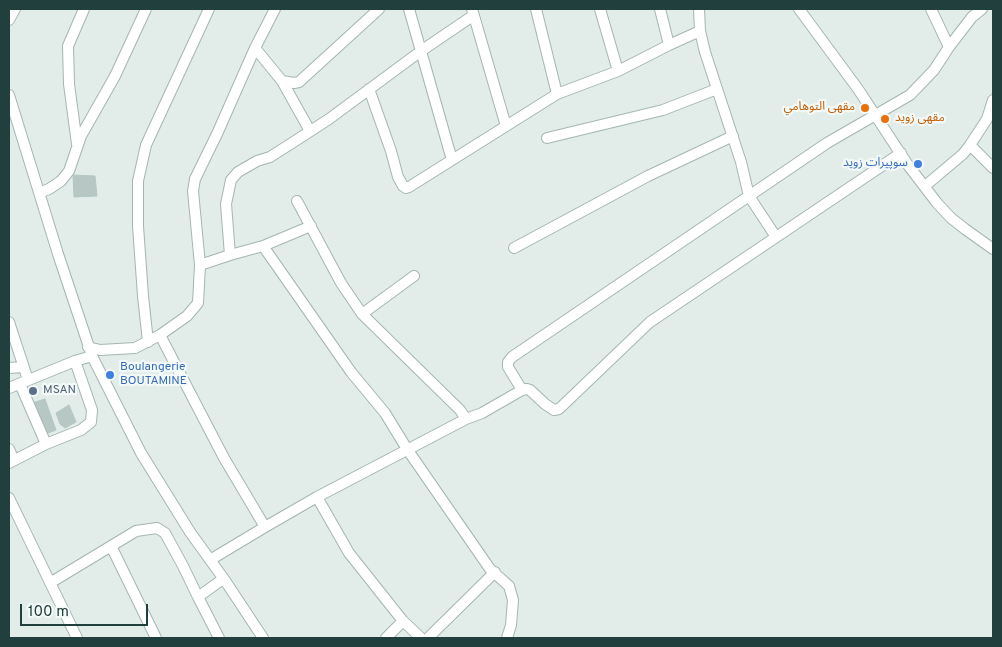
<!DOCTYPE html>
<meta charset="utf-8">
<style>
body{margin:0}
#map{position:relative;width:1002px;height:647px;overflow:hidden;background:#e2edea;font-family:Overpass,sans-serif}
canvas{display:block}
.frame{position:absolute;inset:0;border:10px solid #213f3d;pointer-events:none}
.scale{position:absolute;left:20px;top:604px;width:128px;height:22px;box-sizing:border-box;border:2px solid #213f3d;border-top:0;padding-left:6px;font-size:15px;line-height:18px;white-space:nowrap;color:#213f3d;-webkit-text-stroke:4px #f3f9f7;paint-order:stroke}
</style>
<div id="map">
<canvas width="1002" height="647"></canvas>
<div class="frame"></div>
<div class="scale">100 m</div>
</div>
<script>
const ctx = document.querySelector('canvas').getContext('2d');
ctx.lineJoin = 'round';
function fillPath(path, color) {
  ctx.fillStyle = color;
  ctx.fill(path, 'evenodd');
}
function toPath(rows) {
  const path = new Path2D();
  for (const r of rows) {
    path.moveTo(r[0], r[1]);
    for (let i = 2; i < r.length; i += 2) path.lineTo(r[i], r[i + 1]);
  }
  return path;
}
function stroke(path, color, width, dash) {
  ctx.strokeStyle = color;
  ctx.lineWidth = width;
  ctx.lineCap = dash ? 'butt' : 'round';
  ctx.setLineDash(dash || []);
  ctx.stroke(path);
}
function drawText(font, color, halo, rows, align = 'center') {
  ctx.font = font + ' Overpass,"Noto Sans Arabic",sans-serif';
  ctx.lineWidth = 4.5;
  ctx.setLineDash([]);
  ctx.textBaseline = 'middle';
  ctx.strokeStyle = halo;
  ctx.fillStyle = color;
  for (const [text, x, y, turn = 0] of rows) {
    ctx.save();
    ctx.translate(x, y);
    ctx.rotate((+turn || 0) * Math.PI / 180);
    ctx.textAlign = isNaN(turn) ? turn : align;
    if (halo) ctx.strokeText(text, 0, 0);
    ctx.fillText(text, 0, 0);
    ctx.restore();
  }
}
const building = toPath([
 [73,175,95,176,97,196,74,197,73,175],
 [45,399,56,430,43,435,32,403,45,399],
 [69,405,76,422,65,428,60,424,56,413,69,405]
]);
fillPath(building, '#b7c8c4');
stroke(building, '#b4c7c3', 1);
const minor = toPath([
 [409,9,452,160],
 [472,9,506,126],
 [536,9,557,94],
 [600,9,618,71],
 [660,9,669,45],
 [699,9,700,31,705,52,741,162,749,196,776,237],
 [799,9,858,89,908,165,937,203,951,218,965,229,993,249],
 [931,9,949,47],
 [9,20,15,9],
 [255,48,282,81,294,83,299,82,379,9],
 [282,81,310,131],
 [369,89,391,151,398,177,403,186,406,188,409,187,557,94,618,71,669,45,700,31],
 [9,95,58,254,92,356,141,453,190,532,226,582,263,638],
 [547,138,663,110,717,89],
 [77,144,69,84,68,46,84,9],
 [970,145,993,168],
 [925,186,963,154,970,145,987,119,993,100],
 [39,193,49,189,61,181,69,171,81,136,115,76,146,9],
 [297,201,341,283,362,314,460,410,466,419],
 [263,246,351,372,385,413,407,449,490,569,509,586,513,600,511,625,507,638],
 [514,248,648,176,733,136],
 [230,255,226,204,231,180,238,172,257,161,270,157,292,143,329,119,421,51,474,15],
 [200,265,193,191,195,179,217,134,255,48,275,9],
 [362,314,414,276],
 [9,322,28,380],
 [160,335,224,458,265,527],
 [148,342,143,296,138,226,138,181,146,145,209,9],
 [88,347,100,350,135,348,160,335,187,316,198,303,200,265,230,255,263,246,311,226],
 [9,368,23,367],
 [20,384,46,444],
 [9,388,75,361,92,356],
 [522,390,508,367,508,362,512,357,827,143,910,95,934,70,949,47,972,17,982,9],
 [9,449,14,460],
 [9,463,46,444,81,430,91,422,92,410,75,361],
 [317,497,349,553,403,621,421,638],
 [9,498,77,638],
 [111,546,156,638],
 [210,560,265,527,317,497,466,419,482,413,522,390,527,389,530,390,545,404,554,410,559,409,650,322,901,153],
 [50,583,136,531,157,528,165,533,183,566,198,597],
 [219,638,198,597,223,579],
 [386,638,403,621],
 [428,638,495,572]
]);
stroke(minor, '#a4b5b3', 12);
stroke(minor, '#fff', 10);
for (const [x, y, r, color] of [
 [865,108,5,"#e8710a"],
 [885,119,5,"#e8710a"],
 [918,164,5,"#3f7fe0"],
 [110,375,5,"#3f7fe0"],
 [33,391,5,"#5c6f8a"]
]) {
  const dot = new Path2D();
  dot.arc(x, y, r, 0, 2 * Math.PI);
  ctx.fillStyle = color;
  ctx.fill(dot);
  stroke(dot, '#f3f9f7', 2);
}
drawText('12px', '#c56008', '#f3f9f7', [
 ["مقهى التوهامي",855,108],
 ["مقهى زويد",895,119,"left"]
], 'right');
drawText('12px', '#366cbe', '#f3f9f7', [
 ["سوپيرات زويد",908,164],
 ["Boulangerie",120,368,"left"],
 ["BOUTAMINE",120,382,"left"]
], 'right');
drawText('12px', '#4e5e75', '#f3f9f7', [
 ["MSAN",43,391]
], 'left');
</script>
